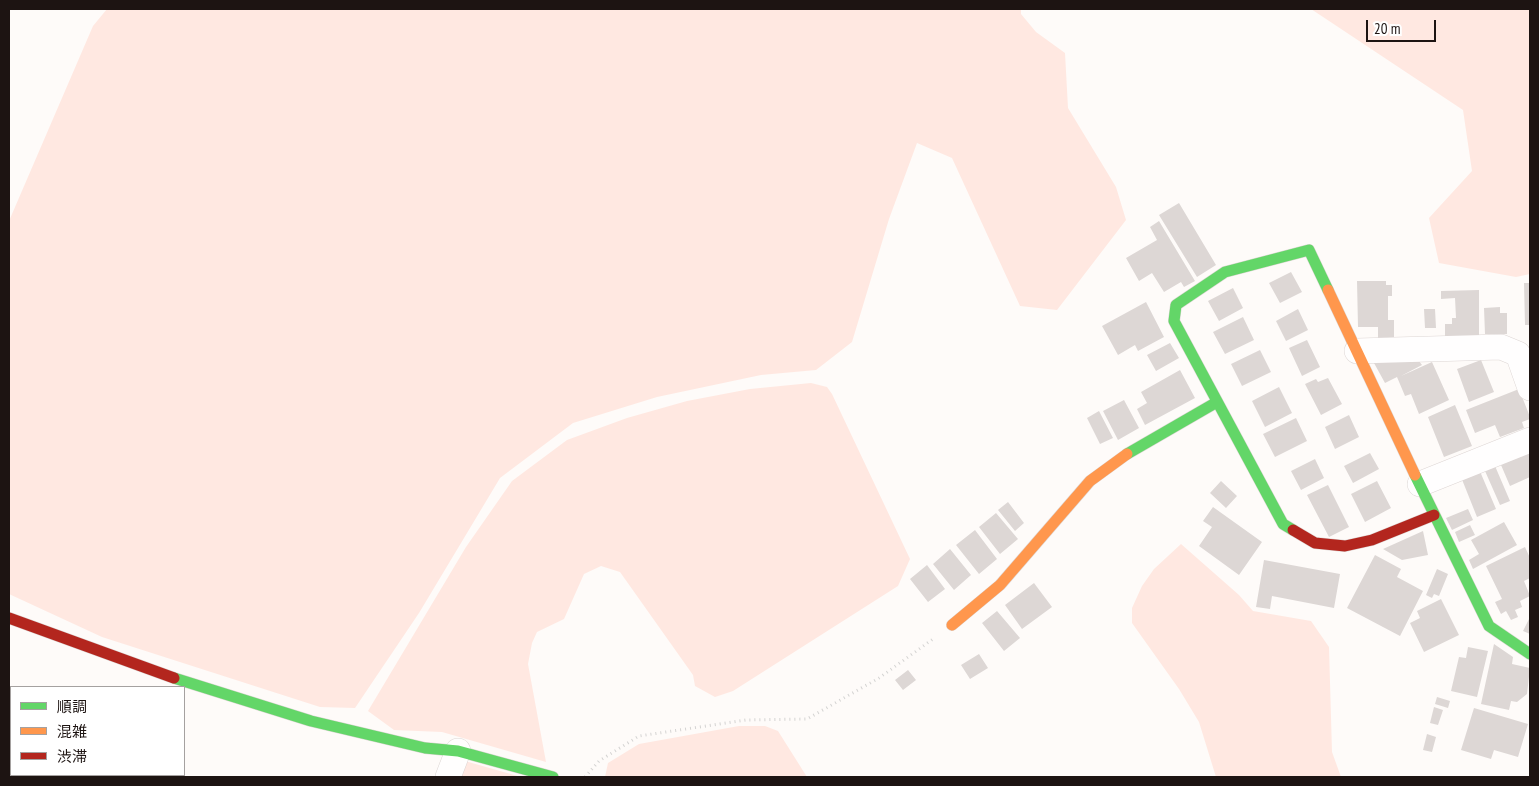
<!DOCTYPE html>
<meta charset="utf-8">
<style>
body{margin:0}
#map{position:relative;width:1539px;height:786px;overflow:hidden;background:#fefbf9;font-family:"PT Sans Narrow","Noto Sans JP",sans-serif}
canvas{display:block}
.frame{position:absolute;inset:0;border:10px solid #1d1412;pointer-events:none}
.legend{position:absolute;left:10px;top:686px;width:175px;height:90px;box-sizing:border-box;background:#fff;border:1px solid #a5a1a0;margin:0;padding:6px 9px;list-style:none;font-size:15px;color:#1d1412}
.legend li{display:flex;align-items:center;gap:10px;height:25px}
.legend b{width:25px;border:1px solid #a5a1a0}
.scale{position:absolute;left:1366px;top:20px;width:70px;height:22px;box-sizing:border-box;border:2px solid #1d1412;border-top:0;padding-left:6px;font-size:15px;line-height:18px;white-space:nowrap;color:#1d1412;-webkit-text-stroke:4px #fff;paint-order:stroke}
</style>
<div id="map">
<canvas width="1539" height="786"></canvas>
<div class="frame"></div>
<ul class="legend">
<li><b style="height:6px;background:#63d668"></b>順調</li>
<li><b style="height:6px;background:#ff974d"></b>混雑</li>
<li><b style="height:6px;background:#b3261e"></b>渋滞</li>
</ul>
<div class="scale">20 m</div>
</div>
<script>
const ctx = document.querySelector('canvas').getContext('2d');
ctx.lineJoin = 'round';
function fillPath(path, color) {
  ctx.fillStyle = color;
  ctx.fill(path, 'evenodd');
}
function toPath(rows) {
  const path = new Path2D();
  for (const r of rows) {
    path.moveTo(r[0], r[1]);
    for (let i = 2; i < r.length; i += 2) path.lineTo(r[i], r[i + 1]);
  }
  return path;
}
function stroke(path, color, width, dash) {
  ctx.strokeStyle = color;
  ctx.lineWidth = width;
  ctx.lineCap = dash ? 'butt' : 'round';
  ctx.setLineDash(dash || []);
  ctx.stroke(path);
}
fillPath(toPath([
 [107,9,1021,9,1021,14,1036,32,1065,53,1068,108,1116,187,1126,220,1057,310,1020,306,952,158,917,143,889,219,852,342,816,370,761,375,657,397,573,423,500,478,419,613,355,708,320,707,102,637,9,594,9,221,93,26],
 [1311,9,1530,9,1530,274,1516,277,1439,263,1429,218,1472,171,1463,110],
 [811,383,827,387,832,394,910,559,898,586,733,691,715,697,695,686,693,675,620,572,601,566,584,574,564,619,537,632,532,643,528,664,546,762,442,732,394,730,368,711,466,547,512,481,567,440,627,418,687,401,750,389],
 [1181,544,1239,595,1253,611,1311,621,1329,647,1332,752,1341,777,1216,777,1199,722,1179,689,1132,623,1132,608,1142,586,1154,569],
 [739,726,765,726,778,731,807,777,605,777,608,763,639,744],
 [465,761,521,777,460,777]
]), '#ffe8e1');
fillPath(toPath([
 [9,729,11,730,11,775,143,775,151,777,9,777]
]), '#d8b3aa');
fillPath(toPath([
 [1179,203,1216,265,1197,277,1159,215],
 [1159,221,1195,281,1184,287,1181,282,1164,292,1152,273,1139,281,1126,258,1157,240,1150,227],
 [1291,272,1302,292,1280,303,1269,283],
 [1357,281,1386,281,1386,285,1392,285,1392,296,1388,296,1388,320,1394,320,1394,342,1378,342,1378,327,1358,327],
 [1524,283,1530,283,1530,325,1525,325],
 [1233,288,1243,308,1219,321,1208,301],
 [1479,290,1479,337,1445,337,1445,324,1452,324,1452,318,1456,318,1455,298,1441,299,1441,291],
 [1146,302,1164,337,1138,351,1135,345,1118,355,1102,326],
 [1500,307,1500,313,1507,313,1507,334,1485,334,1484,308],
 [1298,309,1308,330,1286,341,1276,321],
 [1424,309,1435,309,1436,328,1425,328],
 [1243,317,1254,340,1225,354,1213,332],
 [1307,340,1320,367,1302,376,1289,348],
 [1170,343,1179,358,1156,371,1147,355],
 [1260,350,1271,372,1242,386,1231,364],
 [1383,359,1419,361,1422,365,1401,376,1432,362,1449,400,1419,414,1411,394,1405,396,1397,377,1385,383,1374,363],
 [1481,360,1494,392,1469,402,1457,369],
 [1180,370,1195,398,1145,425,1137,409,1147,403,1141,392],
 [1328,378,1342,404,1321,415,1305,384,1316,379,1318,382],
 [1279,387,1292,413,1265,427,1252,401],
 [1519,389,1530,417,1530,419,1522,422,1524,428,1500,437,1495,425,1475,433,1466,410],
 [1124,400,1139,428,1118,440,1103,411],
 [1455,405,1472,446,1444,457,1428,417],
 [1099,411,1113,438,1100,444,1087,418],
 [1349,415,1359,437,1335,449,1325,427],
 [1296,418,1307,441,1275,457,1263,434],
 [1530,452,1530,477,1510,486,1501,465],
 [1370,453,1379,469,1353,483,1344,466],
 [1315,459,1324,478,1301,490,1291,471],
 [1495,466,1510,501,1500,505,1485,471],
 [1479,469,1496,509,1477,517,1461,477],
 [1221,481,1237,496,1226,508,1210,493],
 [1377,481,1391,508,1365,522,1351,494],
 [1328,485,1349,527,1329,537,1307,495],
 [1008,502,1024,523,1015,531,998,510],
 [1213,507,1262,542,1239,575,1199,546,1212,527,1203,521],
 [1468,509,1473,520,1452,530,1446,518],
 [996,513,1018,539,1000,554,979,527],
 [1504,522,1517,545,1473,569,1469,560,1479,554,1471,540],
 [1470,525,1475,535,1459,542,1455,532],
 [975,530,997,559,979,574,956,545],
 [1423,531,1428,555,1402,560,1383,549],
 [1525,547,1530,558,1530,578,1524,581,1530,596,1520,601,1522,607,1515,610,1518,617,1511,620,1506,611,1501,614,1495,602,1502,599,1486,566],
 [950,549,971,575,954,590,933,564],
 [1375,555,1401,569,1397,577,1423,591,1400,636,1347,608],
 [1264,560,1340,574,1334,608,1272,596,1270,609,1256,607],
 [927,565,945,589,928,602,910,579],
 [1437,569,1448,574,1439,596,1434,594,1432,598,1426,595],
 [1034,583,1052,607,1022,629,1005,605],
 [1441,599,1459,635,1424,652,1410,623,1420,618,1417,611],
 [997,611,1020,638,1004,651,982,623],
 [1530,617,1530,634,1523,631],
 [1494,644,1513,657,1512,664,1530,668,1527,694,1517,702,1511,701,1509,710,1481,704],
 [1468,647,1488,651,1477,697,1451,691,1459,657,1466,658],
 [979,654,988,668,970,679,961,665],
 [908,670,916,680,903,690,895,680],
 [1437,697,1450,701,1448,708,1435,704],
 [1434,707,1443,710,1438,725,1430,723],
 [1474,708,1528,724,1518,757,1494,750,1491,759,1461,750],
 [1427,734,1436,737,1432,752,1423,750]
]), '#ddd7d5');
const street = toPath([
 [1357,351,1501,347,1518,354,1530,388],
 [1420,484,1530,440],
 [448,777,458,751]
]);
const fast = toPath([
 [1127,454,1217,402],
 [1415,475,1489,626,1530,654],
 [1293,530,1283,524,1174,321,1176,305,1225,272,1309,250,1328,290],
 [174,678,311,721,425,748,458,751,553,777]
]);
const slow = toPath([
 [1328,290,1415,475],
 [952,625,1000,585,1090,481,1127,454]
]);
const jam = toPath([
 [1293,530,1315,543,1345,546,1372,540,1434,515],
 [9,618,174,678]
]);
stroke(street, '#ddd6d4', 26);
stroke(fast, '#ddd6d4', 12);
stroke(slow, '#ddd6d4', 12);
stroke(jam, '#ddd6d4', 12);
stroke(toPath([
 [585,777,599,761,639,736,746,720,807,719,879,678,933,639]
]), '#d4d3d2', 3, [1, 4]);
stroke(street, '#fffefe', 25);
stroke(fast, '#63d668', 11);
stroke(slow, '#ff974d', 11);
stroke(jam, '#b3261e', 11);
</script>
